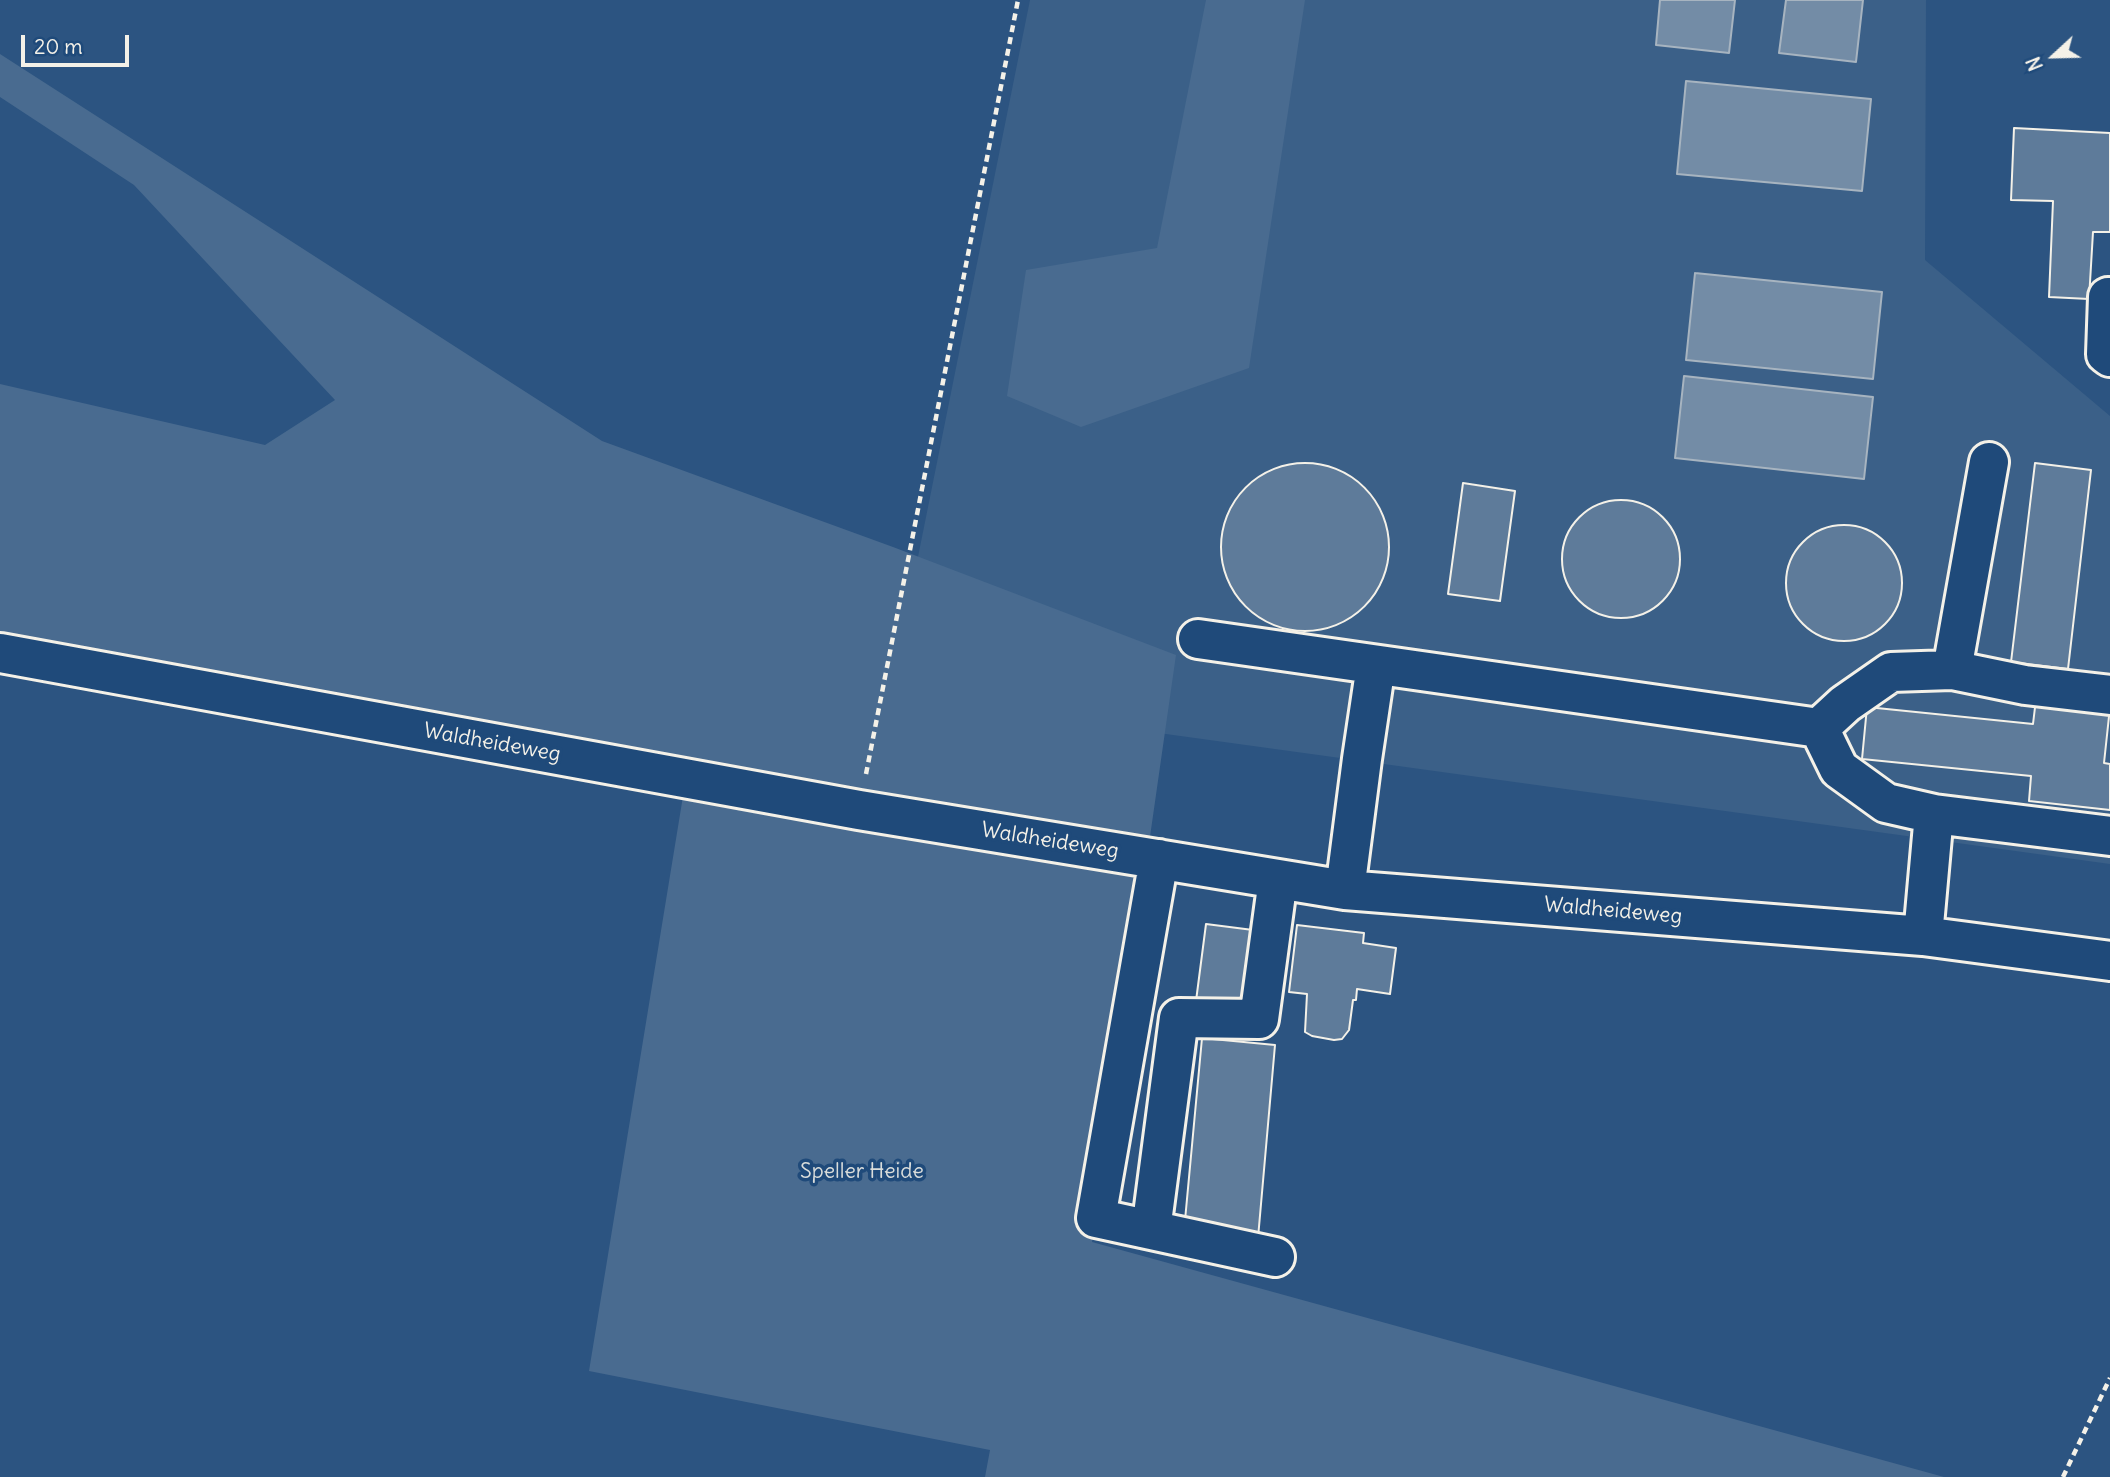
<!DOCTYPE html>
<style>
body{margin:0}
#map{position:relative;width:2110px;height:1477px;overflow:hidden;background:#2c5481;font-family:Delius,sans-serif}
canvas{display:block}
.north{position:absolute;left:2019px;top:21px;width:70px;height:70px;-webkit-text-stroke:5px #1f4a7a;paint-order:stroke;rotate:248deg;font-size:19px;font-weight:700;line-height:28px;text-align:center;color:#f4f1e8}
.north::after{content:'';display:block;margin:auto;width:24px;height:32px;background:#f4f1e8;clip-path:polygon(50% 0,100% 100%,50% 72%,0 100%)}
.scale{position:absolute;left:21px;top:35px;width:108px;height:32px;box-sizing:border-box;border:4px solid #f4f1e8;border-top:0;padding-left:9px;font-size:21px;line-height:24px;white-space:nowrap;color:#f4f1e8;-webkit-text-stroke:5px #1f4a7a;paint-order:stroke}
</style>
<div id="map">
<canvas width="2110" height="1477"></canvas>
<div class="north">N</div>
<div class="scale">20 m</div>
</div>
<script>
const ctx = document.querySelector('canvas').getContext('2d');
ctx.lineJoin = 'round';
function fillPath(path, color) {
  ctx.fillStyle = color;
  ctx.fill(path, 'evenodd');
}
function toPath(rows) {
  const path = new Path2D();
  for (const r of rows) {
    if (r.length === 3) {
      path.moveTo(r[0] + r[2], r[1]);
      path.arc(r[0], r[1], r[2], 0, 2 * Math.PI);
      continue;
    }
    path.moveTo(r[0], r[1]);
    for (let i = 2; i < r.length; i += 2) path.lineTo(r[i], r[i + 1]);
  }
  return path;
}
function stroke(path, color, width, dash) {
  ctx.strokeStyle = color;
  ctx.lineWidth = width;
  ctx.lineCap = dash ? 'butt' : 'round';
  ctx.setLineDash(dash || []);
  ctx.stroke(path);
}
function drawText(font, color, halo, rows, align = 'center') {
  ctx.font = font + ' Delius,sans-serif';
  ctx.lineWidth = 7;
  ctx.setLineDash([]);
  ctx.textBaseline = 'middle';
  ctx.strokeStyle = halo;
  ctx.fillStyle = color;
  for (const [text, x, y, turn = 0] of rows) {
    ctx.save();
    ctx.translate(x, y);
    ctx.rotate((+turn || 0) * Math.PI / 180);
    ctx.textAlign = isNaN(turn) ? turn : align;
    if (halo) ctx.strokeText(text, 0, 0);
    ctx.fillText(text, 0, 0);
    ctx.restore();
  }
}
fillPath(toPath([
 [1030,0,1926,0,1925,260,2110,416,2110,864,890,696]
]), '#3b6088');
fillPath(toPath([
 [1206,0,1305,0,1249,368,1081,427,1007,396,1026,270,1157,248],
 [0,54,602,441,893,547,1176,655,1092,1242,1944,1477,985,1477,990,1450,589,1371,685,784,0,666,0,384,265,445,335,400,134,185,0,97]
]), '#496b90');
const water = toPath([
 [1660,0,1735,0,1729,53,1656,45,1660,0],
 [1786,0,1863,0,1856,62,1779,53,1786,0],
 [1686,81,1871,99,1862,191,1677,174,1686,81],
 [1695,273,1882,292,1873,379,1686,360,1695,273],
 [1684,376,1873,397,1864,479,1675,458,1684,376]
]);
fillPath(water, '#738ca6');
stroke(water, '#a7b4c0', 2);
const building = toPath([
 [2014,128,2110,133,2110,232,2093,232,2089,299,2049,297,2053,201,2011,200,2014,128],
 [1305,547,84],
 [2035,463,2091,470,2068,669,2011,662,2035,463],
 [1463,483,1515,491,1500,601,1448,594,1463,483],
 [1621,559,59],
 [1844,583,58],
 [2036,699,2110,707,2104,763,2110,764,2110,810,2029,801,2031,776,1862,759,1867,707,2033,724,2036,699],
 [1206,924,1253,930,1243,1007,1196,1001,1206,924],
 [1297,925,1364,933,1363,943,1396,948,1390,994,1357,989,1356,1000,1353,1000,1349,1030,1342,1039,1334,1040,1312,1036,1305,1032,1307,994,1289,992,1297,925],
 [1202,1038,1275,1045,1258,1238,1184,1231,1202,1038]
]);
fillPath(building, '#5e7b9a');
stroke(building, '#f4f1e8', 2);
const minor = toPath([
 [2108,297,2106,354,2110,357],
 [1198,639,1819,728,1845,704,1891,672,1952,670,2025,685,2110,695],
 [0,653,859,810,1345,890,1923,936,2110,961],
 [1952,670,1989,462],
 [1819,728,1839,769,1886,803,1934,814],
 [1159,859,1096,1218,1275,1257],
 [1345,890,1362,759,1376,665],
 [1923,936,1934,814,2110,836],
 [1151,1230,1179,1018,1259,1019,1278,879]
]);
stroke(minor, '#f4f1e8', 44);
stroke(toPath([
 [866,774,1018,0],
 [2063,1477,2110,1378]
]), '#f4f1e8', 4.5, [7, 5]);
stroke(minor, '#1f4a7a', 38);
drawText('21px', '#f4f1e8', '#1f4a7a', [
 ["Waldheideweg",492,743,10],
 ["Waldheideweg",1050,841,9],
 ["Waldheideweg",1613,911,5]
]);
drawText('21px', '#dadddb', '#1f4a7a', [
 ["Speller Heide",862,1172]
]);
</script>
